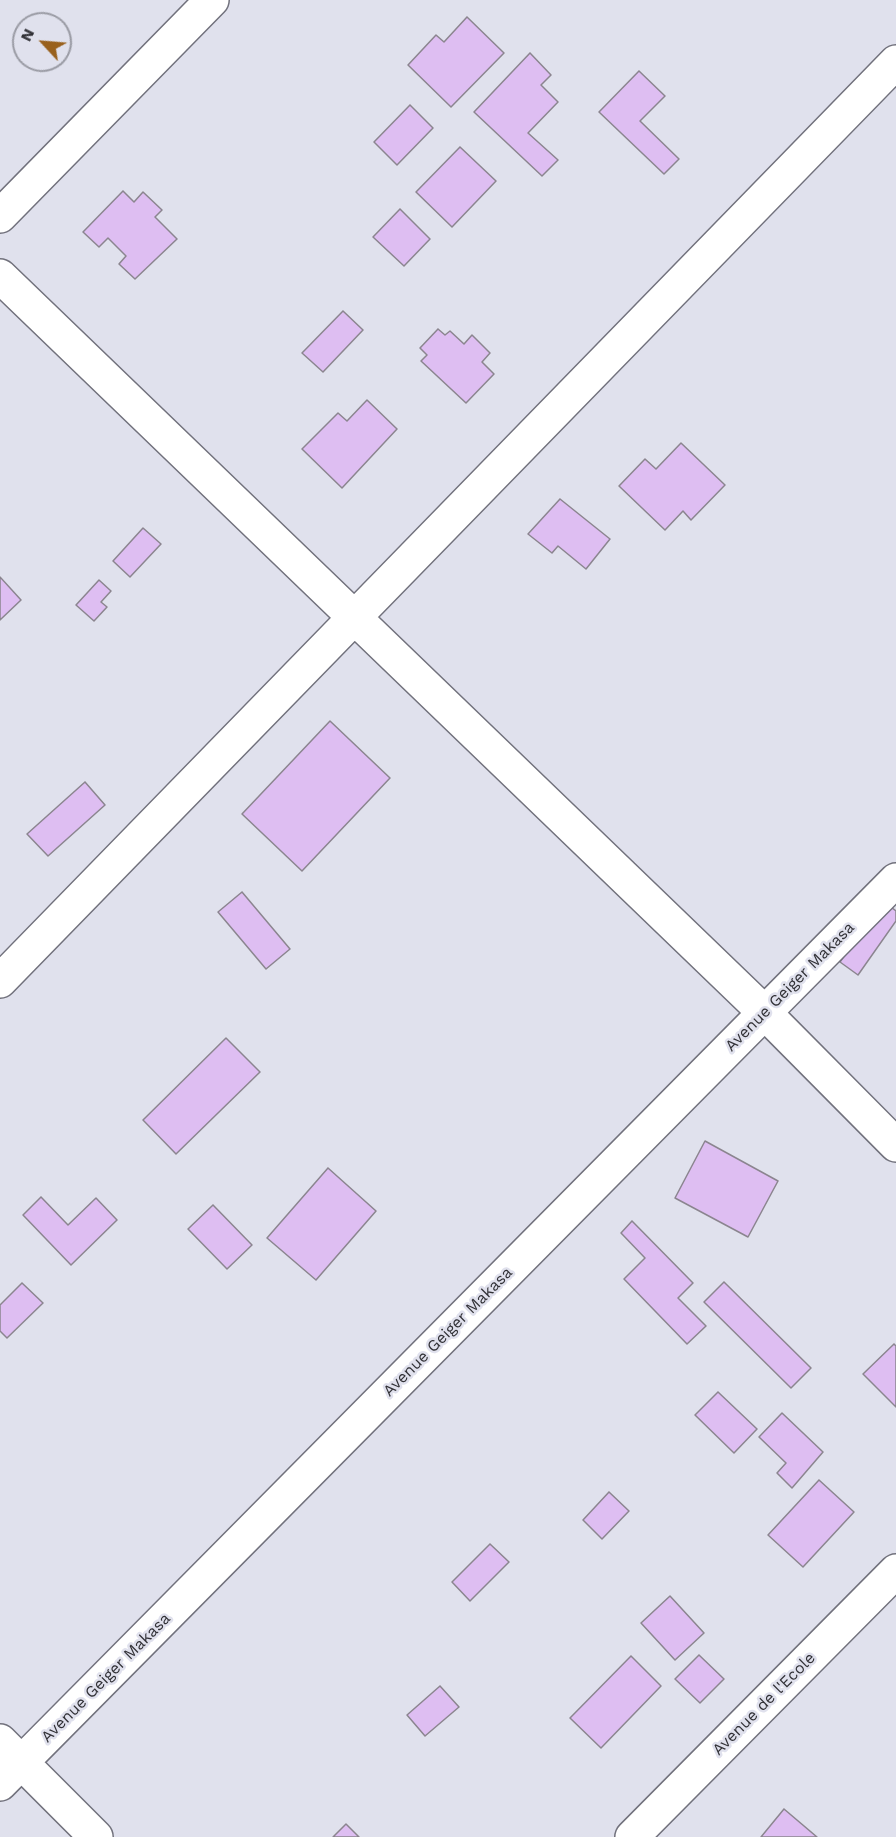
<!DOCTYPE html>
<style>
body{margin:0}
#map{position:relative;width:896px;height:1837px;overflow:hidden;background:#e0e1ed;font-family:"Work Sans",sans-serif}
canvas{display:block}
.north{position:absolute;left:12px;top:12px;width:60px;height:60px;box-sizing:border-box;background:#e0e1ed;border:2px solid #9a9ba4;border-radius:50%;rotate:296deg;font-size:16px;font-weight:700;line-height:24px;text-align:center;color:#313136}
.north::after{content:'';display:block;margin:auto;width:21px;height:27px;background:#99611d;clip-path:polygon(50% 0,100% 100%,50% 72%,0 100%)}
</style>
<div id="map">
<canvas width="896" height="1837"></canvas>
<div class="north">N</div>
</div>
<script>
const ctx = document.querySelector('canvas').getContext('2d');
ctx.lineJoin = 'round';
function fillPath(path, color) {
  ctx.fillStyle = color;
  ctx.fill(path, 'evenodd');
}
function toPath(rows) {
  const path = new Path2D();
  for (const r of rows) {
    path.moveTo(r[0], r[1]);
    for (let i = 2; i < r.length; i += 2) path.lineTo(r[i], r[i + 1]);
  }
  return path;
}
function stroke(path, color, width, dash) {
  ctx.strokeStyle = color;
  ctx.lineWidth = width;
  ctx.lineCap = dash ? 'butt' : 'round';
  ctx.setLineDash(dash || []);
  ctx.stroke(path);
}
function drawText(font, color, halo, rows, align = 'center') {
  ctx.font = font + ' "Work Sans",sans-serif';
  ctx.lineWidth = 5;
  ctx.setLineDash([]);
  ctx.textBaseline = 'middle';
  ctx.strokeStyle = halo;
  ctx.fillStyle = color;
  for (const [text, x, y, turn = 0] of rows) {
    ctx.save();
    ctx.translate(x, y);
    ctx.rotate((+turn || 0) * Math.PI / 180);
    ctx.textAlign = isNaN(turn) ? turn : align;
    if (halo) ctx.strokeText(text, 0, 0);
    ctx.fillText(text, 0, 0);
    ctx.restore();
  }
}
const building = toPath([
 [467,17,504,53,451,107,408,65,436,35,444,42,467,17],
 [530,53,551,75,541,85,558,102,528,133,558,160,542,176,474,112,530,53],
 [639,71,665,96,640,121,679,159,664,174,599,112,639,71],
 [410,105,433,128,397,165,374,142,410,105],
 [460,147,496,181,452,227,416,192,460,147],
 [123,191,134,202,143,192,162,210,155,217,177,239,135,279,119,264,126,256,108,238,99,247,83,232,123,191],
 [400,209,430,239,404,266,373,237,400,209],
 [343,311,363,330,323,372,302,353,343,311],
 [438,329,445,335,450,331,464,344,472,335,490,353,482,362,494,374,466,403,421,361,427,355,420,348,438,329],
 [367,400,397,429,342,488,302,449,338,413,347,421,367,400],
 [681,443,725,485,691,520,683,511,665,530,619,486,645,459,656,469,681,443],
 [560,499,610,539,586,569,558,546,552,553,528,534,560,499],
 [143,528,161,544,130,577,113,561,143,528],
 [0,577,21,600,0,620,0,577],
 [99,580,111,591,101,602,107,607,94,621,76,605,99,580],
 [330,721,390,778,302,871,242,814,330,721],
 [85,782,105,805,48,856,27,834,85,782],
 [242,892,290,949,266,969,218,912,242,892],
 [883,901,896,911,896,921,858,975,840,962,883,901],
 [226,1038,260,1072,176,1154,143,1120,226,1038],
 [705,1141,778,1181,748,1237,675,1198,705,1141],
 [328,1168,376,1211,316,1280,267,1238,328,1168],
 [41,1197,68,1225,96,1198,117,1220,71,1265,23,1215,41,1197],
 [213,1205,252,1245,227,1269,188,1229,213,1205],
 [632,1221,693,1283,678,1298,706,1326,687,1344,624,1279,645,1258,621,1233,632,1221],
 [724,1282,811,1368,791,1388,704,1302,724,1282],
 [22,1283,43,1303,7,1338,0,1331,0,1305,22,1283],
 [894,1344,896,1346,896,1407,863,1374,894,1344],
 [718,1392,757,1429,734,1453,695,1415,718,1392],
 [782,1413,823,1452,792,1488,777,1473,786,1463,759,1437,782,1413],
 [819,1480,854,1512,803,1567,768,1535,819,1480],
 [609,1492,629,1511,602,1539,583,1520,609,1492],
 [490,1544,509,1562,470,1601,452,1582,490,1544],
 [670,1596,704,1633,675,1660,641,1623,670,1596],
 [699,1655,724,1679,700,1703,675,1679,699,1655],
 [631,1656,661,1686,601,1748,570,1718,631,1656],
 [440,1686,459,1707,425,1736,407,1715,440,1686],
 [784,1809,817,1837,761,1837,784,1809],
 [346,1824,359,1837,333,1837,346,1824]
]);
fillPath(building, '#debef2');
stroke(building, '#8b858f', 1.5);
const minor = toPath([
 [0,216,212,0],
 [0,276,765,1013,896,1145],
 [0,981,896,62],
 [0,1741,96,1837],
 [0,1784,896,880],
 [632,1837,896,1571]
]);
stroke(minor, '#71717c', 36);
stroke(minor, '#fff', 33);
drawText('16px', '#313136', '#e0e1ed', [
 ["Avenue Geiger Makasa",790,987,-45],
 ["Avenue Geiger Makasa",448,1332,-45],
 ["Avenue Geiger Makasa",106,1678,-45],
 ["Avenue de l'Ecole",764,1704,-45]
]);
</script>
